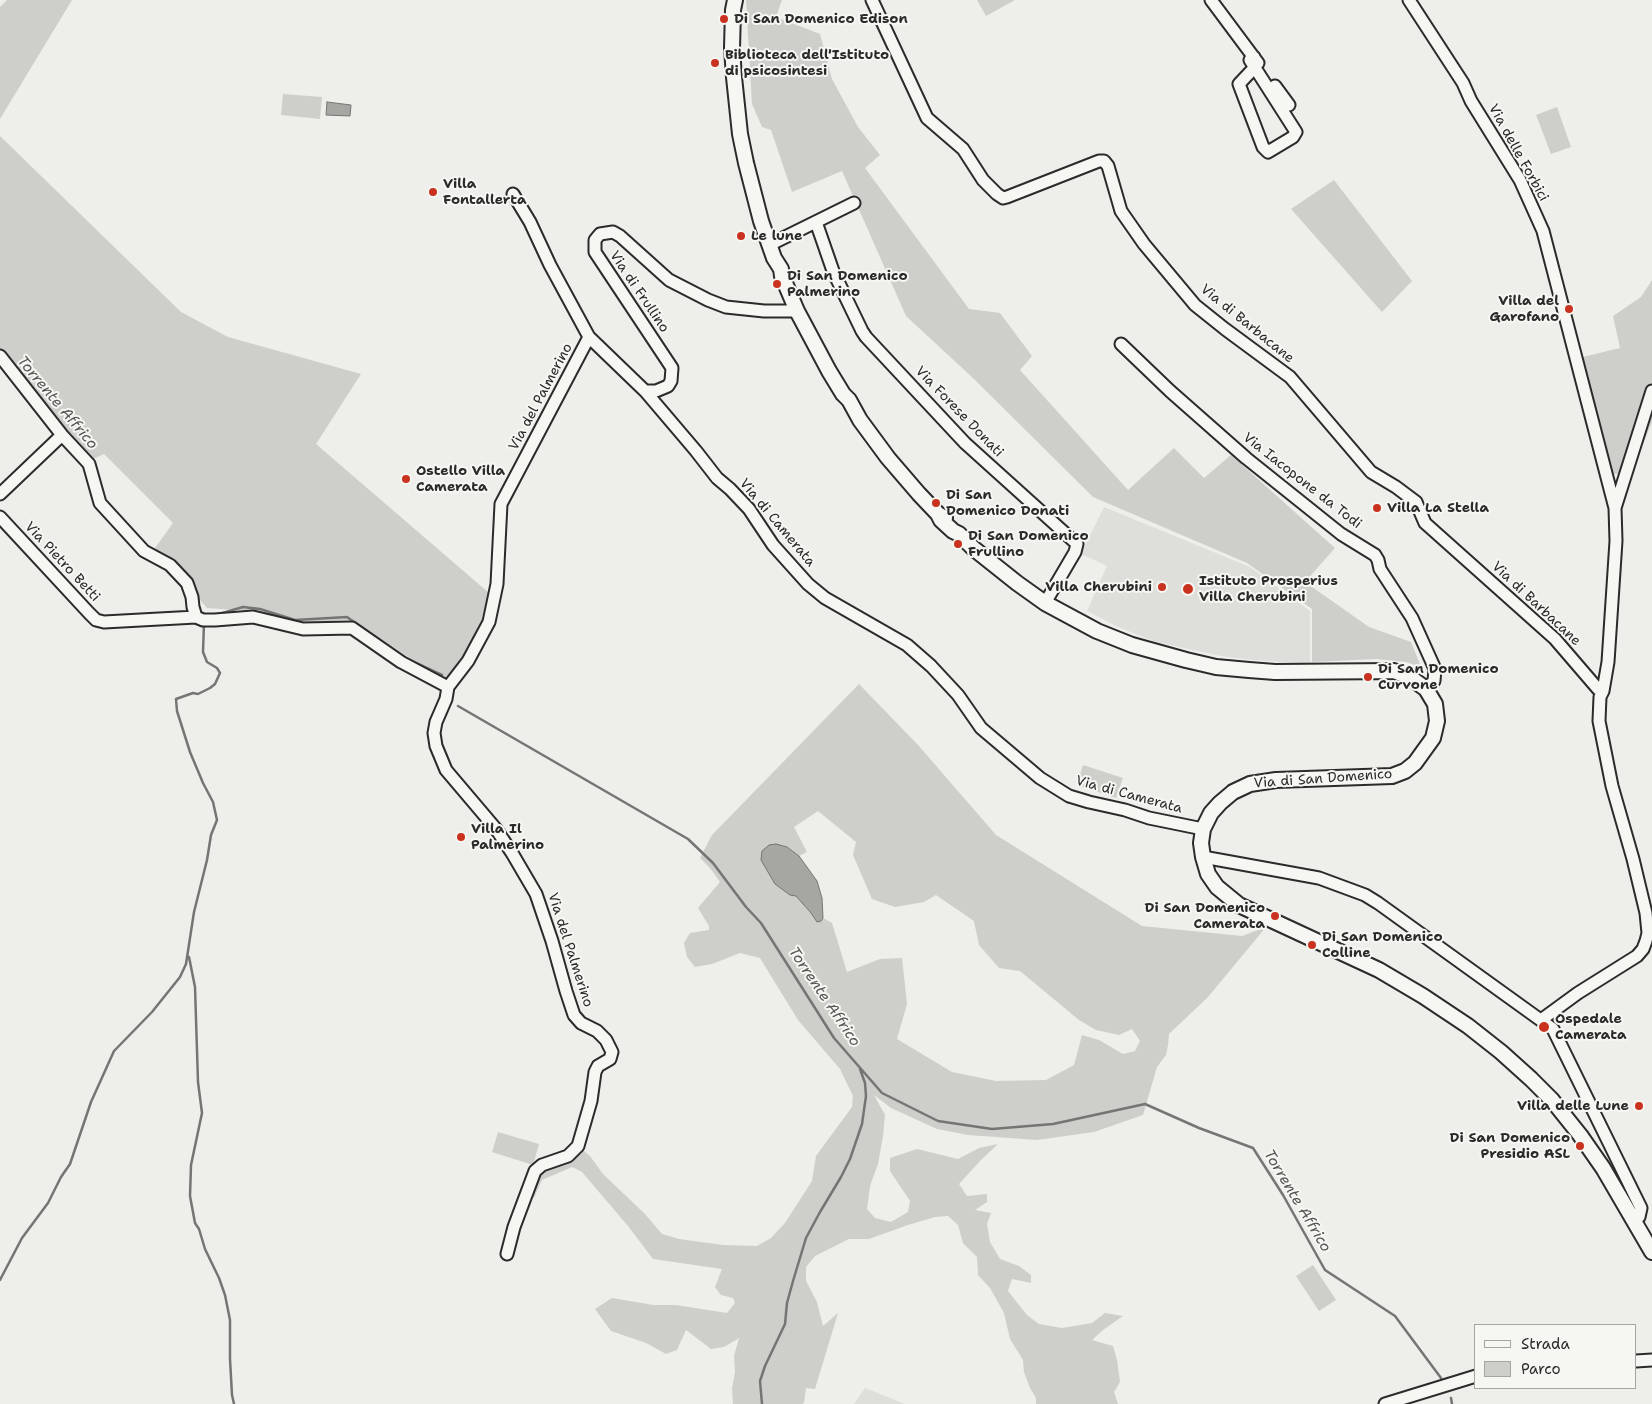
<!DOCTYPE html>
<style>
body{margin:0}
#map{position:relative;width:1652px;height:1404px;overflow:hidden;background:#eeeeea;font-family:"Shantell Sans",sans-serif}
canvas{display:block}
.legend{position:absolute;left:1474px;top:1324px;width:162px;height:65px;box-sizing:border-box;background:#f6f6f2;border:1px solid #a5a5a2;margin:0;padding:6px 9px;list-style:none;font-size:15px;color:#2b2b2b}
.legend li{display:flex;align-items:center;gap:10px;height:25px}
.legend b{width:25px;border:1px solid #a5a5a2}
</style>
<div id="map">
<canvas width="1652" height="1404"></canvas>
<ul class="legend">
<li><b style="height:6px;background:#f6f6f2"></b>Strada</li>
<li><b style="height:14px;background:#cececa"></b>Parco</li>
</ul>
</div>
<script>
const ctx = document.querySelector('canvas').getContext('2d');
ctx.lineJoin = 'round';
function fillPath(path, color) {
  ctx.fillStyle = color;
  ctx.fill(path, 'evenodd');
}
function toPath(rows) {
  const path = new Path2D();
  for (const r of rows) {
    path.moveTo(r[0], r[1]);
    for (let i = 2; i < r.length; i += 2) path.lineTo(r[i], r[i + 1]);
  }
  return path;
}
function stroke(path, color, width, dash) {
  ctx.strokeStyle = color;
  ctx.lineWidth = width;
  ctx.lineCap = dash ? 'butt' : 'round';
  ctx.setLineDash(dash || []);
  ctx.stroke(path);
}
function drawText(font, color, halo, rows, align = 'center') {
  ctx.font = font + ' "Shantell Sans",sans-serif';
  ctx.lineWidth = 4;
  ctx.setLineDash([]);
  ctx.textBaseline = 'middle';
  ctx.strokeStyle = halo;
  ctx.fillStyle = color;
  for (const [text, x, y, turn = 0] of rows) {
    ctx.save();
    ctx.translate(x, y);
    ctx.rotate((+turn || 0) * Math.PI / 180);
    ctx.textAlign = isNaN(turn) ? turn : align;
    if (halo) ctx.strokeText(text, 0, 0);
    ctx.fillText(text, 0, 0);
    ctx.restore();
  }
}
fillPath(toPath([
 [1104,507,1250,567,1310,611,1310,664,1252,660,1221,656,1156,642,1118,627,1087,611,1107,566,1081,554],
 [865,1388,905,1404,854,1404]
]), '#dededb');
fillPath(toPath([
 [7,0,72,0,0,119,0,7],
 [746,0,782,0,776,17,820,34,832,79,858,127,880,155,865,168,969,309,1000,313,1032,356,1020,370,1128,490,1174,448,1204,478,1231,455,1335,548,1305,582,1369,627,1411,642,1421,667,1406,662,1376,659,1312,662,1312,609,1247,563,1093,497,974,379,906,316,842,171,792,192,771,130,762,127,752,104],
 [977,0,1015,0,986,16],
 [283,94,322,97,320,119,281,115],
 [1557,107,1571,147,1551,154,1536,115],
 [0,136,181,312,228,337,361,374,316,444,489,593,483,620,463,660,444,681,353,620,295,623,250,611,207,608,155,548,173,523,104,454,91,460,0,350],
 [1334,180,1412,281,1382,312,1291,209],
 [1652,280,1652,422,1643,444,1631,439,1622,474,1604,474,1583,357,1620,348,1613,316,1641,297],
 [859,684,918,745,996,835,1142,926,1242,936,1266,927,1208,997,1169,1034,1168,1045,1166,1055,1157,1067,1143,1115,1094,1132,1037,1140,968,1135,937,1129,891,1108,874,1095,885,1115,883,1136,878,1164,870,1186,867,1209,875,1218,891,1222,908,1212,910,1201,890,1171,890,1158,917,1149,958,1159,979,1148,998,1144,981,1160,959,1184,967,1196,987,1194,987,1202,975,1210,991,1213,987,1224,990,1242,1000,1259,1019,1266,1031,1275,1031,1283,1012,1279,1008,1291,1027,1315,1039,1324,1062,1328,1092,1323,1105,1313,1123,1316,1103,1330,1092,1340,1113,1346,1117,1360,1120,1382,1114,1392,1118,1404,1036,1404,1036,1398,1030,1388,1024,1372,1023,1360,1010,1339,1004,1313,990,1288,978,1275,977,1257,963,1243,958,1225,948,1216,935,1217,908,1225,869,1239,849,1239,815,1256,806,1267,806,1281,817,1302,823,1326,838,1313,815,1389,806,1388,804,1403,802,1404,733,1404,732,1388,735,1372,734,1356,739,1338,724,1347,711,1349,686,1330,677,1350,666,1354,646,1343,611,1331,595,1309,612,1298,653,1305,676,1305,727,1313,735,1303,733,1298,721,1295,715,1287,722,1269,653,1259,628,1226,582,1172,572,1167,542,1180,534,1198,528,1189,535,1171,578,1146,590,1156,603,1174,645,1214,662,1234,679,1239,723,1245,757,1246,771,1238,785,1223,812,1181,816,1156,852,1107,853,1096,840,1069,798,1020,760,958,740,953,712,964,695,967,687,957,684,943,690,933,709,930,709,926,698,908,720,882,710,868,700,858,712,835],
 [818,811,856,842,853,855,872,899,895,907,924,902,936,895,974,921,979,945,999,968,1020,971,1079,1020,1096,1030,1119,1035,1132,1029,1140,1041,1135,1051,1123,1054,1099,1040,1082,1035,1074,1065,1046,1080,996,1081,952,1072,897,1039,907,1004,902,958,880,959,847,972,832,923,823,918,821,921,815,919,811,913,796,896,787,847,799,856,807,852,794,827],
 [1083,765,1123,778,1116,798,1077,785],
 [498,1132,539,1144,533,1165,492,1152],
 [1313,1265,1336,1300,1319,1311,1296,1276]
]), '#cececa');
const water = toPath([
 [327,102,351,105,350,116,326,115,327,102],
 [776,844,787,847,799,856,817,881,822,898,823,918,821,921,817,922,811,913,796,896,790,895,775,884,761,860,762,851,769,845,776,844]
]);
fillPath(water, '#a6a6a3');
stroke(water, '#757573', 1);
stroke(toPath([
 [219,614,243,607,260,609,295,620,347,617,405,658,442,675],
 [458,706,688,839,713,863,746,907,761,923,834,1038,882,1093,938,1121,992,1129,1053,1124,1145,1104,1199,1128,1253,1148,1283,1195,1325,1270,1395,1316,1441,1378],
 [189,957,195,987,198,1082,202,1113,191,1165,190,1196,195,1223,199,1229,205,1249,219,1278,225,1295,230,1320,230,1359,232,1395,234,1404],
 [0,1280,22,1238,48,1203,61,1177,70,1164,91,1102,114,1051,152,1012,180,977,186,964,194,912,207,860,211,835,217,820,213,802,203,783,190,752,177,711,176,699,193,693,198,694,210,688,215,684,220,673,217,668,207,662,203,652,204,623],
 [1451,1398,1452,1404],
 [762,1404,760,1381,765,1366,785,1324,787,1303,793,1281,806,1238,820,1212,841,1177,850,1159,862,1124,866,1096,865,1083,860,1069]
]), '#757573', 2.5);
const minor = toPath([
 [872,0,927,118,963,149,983,180,997,194,1003,198,1007,197,1099,161,1104,161,1108,166,1121,211,1144,244,1195,305,1225,329,1290,377,1371,472,1396,487,1416,502,1425,523,1555,639,1598,689,1603,691],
 [1211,0,1258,63],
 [1409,0,1463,83,1471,101,1520,180,1543,231,1615,508],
 [1254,57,1250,60,1296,132,1293,137,1268,152,1263,147,1239,84,1255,67],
 [1275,86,1289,105],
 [513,194,530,222,550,265,589,337,645,391,696,451,717,478,730,489,749,509,773,545,808,584,825,598,907,645,931,666,958,695,981,728,1040,778,1069,796,1089,802,1125,810,1149,818,1203,829],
 [816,222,833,271,862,331,866,337,965,443,1077,544,1075,552,1045,603],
 [769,245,854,203],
 [1121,344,1170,391,1246,458,1341,534,1375,555,1378,560,1380,569,1412,618,1435,669,1434,681,1426,689],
 [0,356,62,435,89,464,100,503,144,551,170,565,187,583,192,597,193,607,196,617,203,620,215,620,253,617,303,629,352,628,401,662,448,687],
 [645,391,656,391,668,386,671,381,672,368,595,252,595,240,600,234,613,232,620,236,669,280,708,300,726,307,764,311,797,311],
 [0,494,62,435],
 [0,517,89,613,96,620,104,622,196,617],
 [1203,857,1319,878,1365,895,1378,903,1553,1029,1641,1208,1639,1217,1633,1220],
 [1541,1020,1578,993,1637,956,1643,949,1646,941,1648,933,1646,913,1633,859,1612,786,1599,721,1600,697,1603,691,1608,662,1616,541,1615,508,1652,391],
 [507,1254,514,1227,535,1171,542,1165,568,1156,578,1146,591,1101,595,1072,598,1066,610,1059,612,1052,606,1040,597,1031,581,1023,574,1015,566,991,552,941,536,894,512,853,496,829,446,770,436,746,434,733,436,722,446,699,448,687,468,661,489,622,497,584,501,504,589,337],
 [1636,1361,1652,1360],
 [1385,1404,1476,1376]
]);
const major = toPath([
 [735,0,733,10,732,48,734,77,740,134,746,163,761,221,774,258,781,269,782,276,797,311,829,371,843,394,849,400,860,420,888,458,919,494,938,514,945,518],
 [938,514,941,520,953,531,959,534,973,548,1017,583,1045,603,1097,631,1132,645,1186,660,1216,667,1249,670,1275,672,1394,671,1411,678,1426,689,1435,704,1437,721,1433,738,1415,763,1405,771,1392,776,1276,780,1250,784,1233,792,1220,803,1211,813,1203,829,1201,843,1203,857,1208,874,1217,887,1239,905,1379,970,1423,996,1468,1026,1501,1052,1531,1079,1552,1100,1580,1135,1603,1168,1652,1252]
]);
stroke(minor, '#2b2b2b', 15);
stroke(major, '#2b2b2b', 18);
stroke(minor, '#f6f6f2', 11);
stroke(major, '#f6f6f2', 14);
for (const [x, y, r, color] of [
 [724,19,5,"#c8321e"],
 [715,63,5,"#c8321e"],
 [433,192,5,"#c8321e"],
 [741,236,5,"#c8321e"],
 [777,284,5,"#c8321e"],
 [1569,309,5,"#c8321e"],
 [406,479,5,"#c8321e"],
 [936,503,5,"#c8321e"],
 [1377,508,5,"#c8321e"],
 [958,544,5,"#c8321e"],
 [1162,587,5,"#c8321e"],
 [1188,589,6,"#c8321e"],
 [1368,677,5,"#c8321e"],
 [461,837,5,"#c8321e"],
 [1275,916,5,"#c8321e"],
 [1312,945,5,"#c8321e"],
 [1544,1027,6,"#c8321e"],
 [1639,1106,5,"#c8321e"],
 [1580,1146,5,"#c8321e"]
]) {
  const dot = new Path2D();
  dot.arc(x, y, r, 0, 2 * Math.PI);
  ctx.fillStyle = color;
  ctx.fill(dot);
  stroke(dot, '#f6f6f2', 2);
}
drawText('bold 14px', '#2b2b2b', '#f6f6f2', [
 ["Di San Domenico Edison",734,19],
 ["Biblioteca dell'Istituto",725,55],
 ["di psicosintesi",725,71],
 ["Villa",443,184],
 ["Fontallerta",443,200],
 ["Le lune",751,236],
 ["Di San Domenico",787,276],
 ["Palmerino",787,292],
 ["Villa del",1559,301,"right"],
 ["Garofano",1559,317,"right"],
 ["Ostello Villa",416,471],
 ["Camerata",416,487],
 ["Di San",946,495],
 ["Domenico Donati",946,511],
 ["Villa La Stella",1387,508],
 ["Di San Domenico",968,536],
 ["Frullino",968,552],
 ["Istituto Prosperius",1199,581],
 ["Villa Cherubini",1199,597],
 ["Villa Cherubini",1152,587,"right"],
 ["Di San Domenico",1378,669],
 ["Curvone",1378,685],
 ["Villa Il",471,829],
 ["Palmerino",471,845],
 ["Di San Domenico",1265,908,"right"],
 ["Camerata",1265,924,"right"],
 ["Di San Domenico",1322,937],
 ["Colline",1322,953],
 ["Ospedale",1555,1019],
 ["Camerata",1555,1035],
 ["Villa delle Lune",1629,1106,"right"],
 ["Di San Domenico",1570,1138,"right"],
 ["Presidio ASL",1570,1154,"right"]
], 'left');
drawText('14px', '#2b2b2b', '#f6f6f2', [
 ["Via delle Forbici",1518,153,61],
 ["Via di Frullino",639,292,56],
 ["Via di Barbacane",1247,324,39],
 ["Via del Palmerino",541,397,-62],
 ["Via Forese Donati",959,412,46],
 ["Via Iacopone da Todi",1302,481,38],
 ["Via di Camerata",777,523,50],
 ["Via Pietro Betti",62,562,47],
 ["Via di Barbacane",1536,604,43],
 ["Via di San Domenico",1323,779,-4],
 ["Via di Camerata",1129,795,15],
 ["Via del Palmerino",570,950,72]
]);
drawText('italic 15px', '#565655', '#f6f6f2', [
 ["Torrente Affrico",57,403,50],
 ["Torrente Affrico",824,997,56],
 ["Torrente Affrico",1297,1201,59]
]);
</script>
